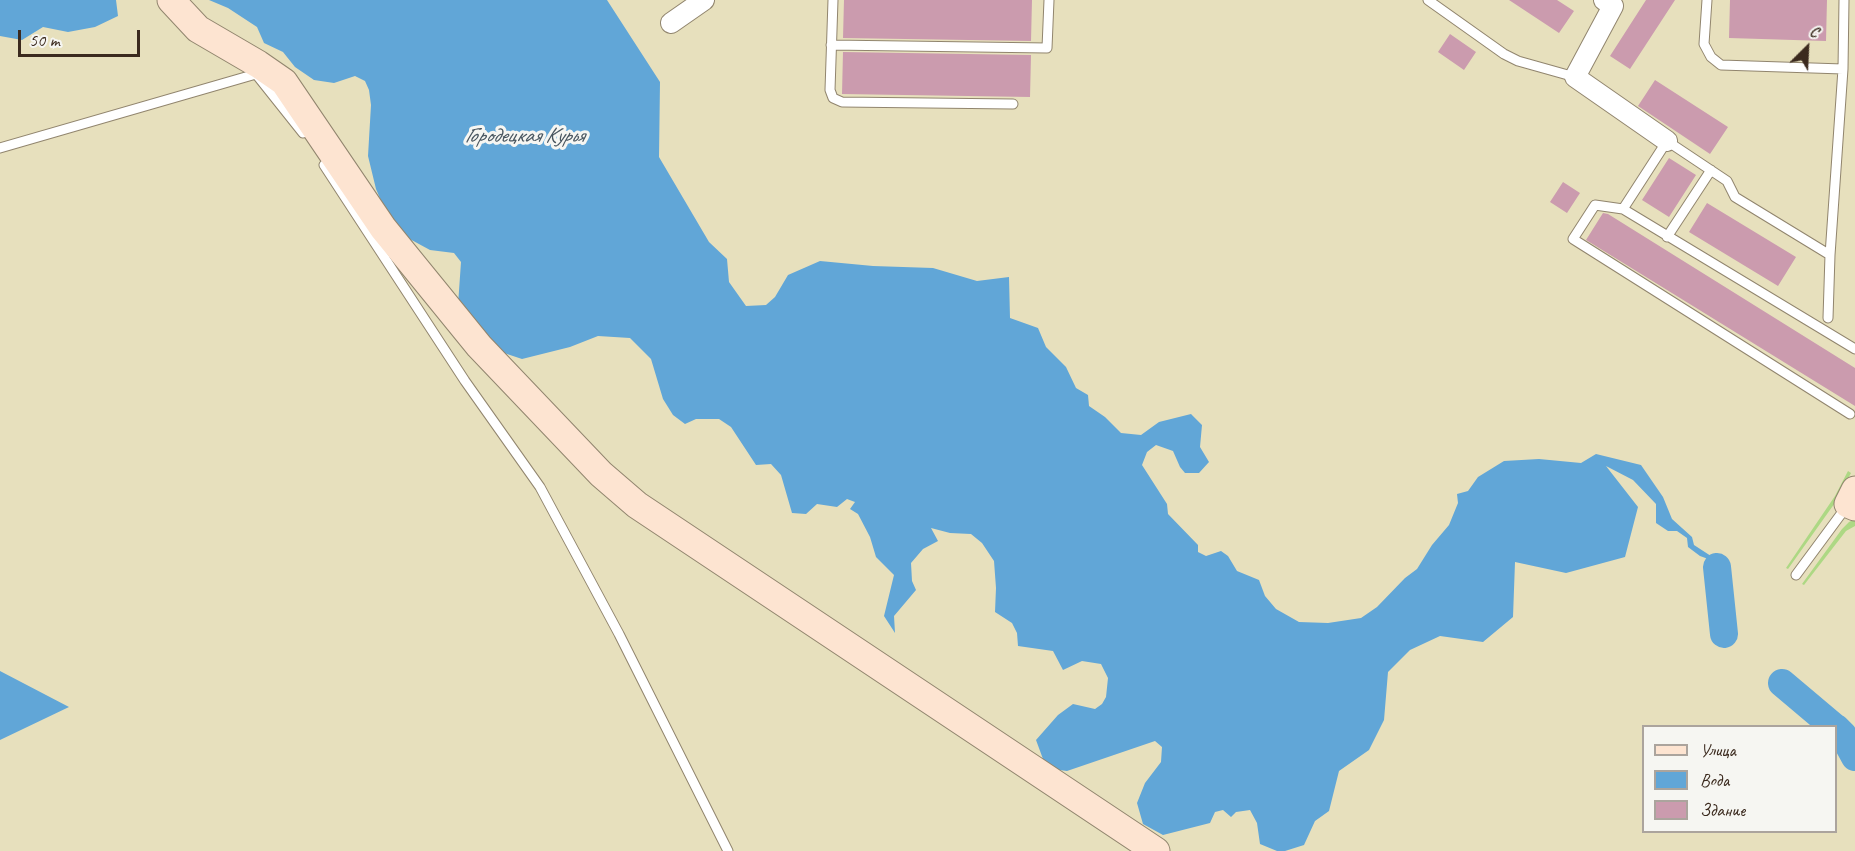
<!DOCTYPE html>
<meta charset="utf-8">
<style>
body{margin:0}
#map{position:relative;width:1855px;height:851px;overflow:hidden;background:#e7e0bd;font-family:Caveat,sans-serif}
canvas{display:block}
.legend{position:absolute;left:1642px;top:725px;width:195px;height:108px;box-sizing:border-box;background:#f6f6f2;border:2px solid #aba49d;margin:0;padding:8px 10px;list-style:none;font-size:18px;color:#3b2a1e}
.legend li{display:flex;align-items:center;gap:12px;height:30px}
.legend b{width:30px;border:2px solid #aba49d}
.north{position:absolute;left:1777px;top:18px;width:60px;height:60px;-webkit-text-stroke:4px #f6f6f2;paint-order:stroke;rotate:24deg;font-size:16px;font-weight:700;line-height:24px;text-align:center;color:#3b2a1e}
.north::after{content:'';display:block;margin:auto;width:21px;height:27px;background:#3b2a1e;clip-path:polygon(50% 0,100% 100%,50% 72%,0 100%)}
.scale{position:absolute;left:18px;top:30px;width:122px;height:27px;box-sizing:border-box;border:3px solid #3b2a1e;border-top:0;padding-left:8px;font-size:18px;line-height:21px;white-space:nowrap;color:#3b2a1e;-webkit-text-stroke:4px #f6f6f2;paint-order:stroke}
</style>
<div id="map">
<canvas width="1855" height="851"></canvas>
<ul class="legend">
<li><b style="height:8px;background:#fde4d1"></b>Улица</li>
<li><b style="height:16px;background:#61a6d7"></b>Вода</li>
<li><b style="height:16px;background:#cb9bae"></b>Здание</li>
</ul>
<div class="north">С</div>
<div class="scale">50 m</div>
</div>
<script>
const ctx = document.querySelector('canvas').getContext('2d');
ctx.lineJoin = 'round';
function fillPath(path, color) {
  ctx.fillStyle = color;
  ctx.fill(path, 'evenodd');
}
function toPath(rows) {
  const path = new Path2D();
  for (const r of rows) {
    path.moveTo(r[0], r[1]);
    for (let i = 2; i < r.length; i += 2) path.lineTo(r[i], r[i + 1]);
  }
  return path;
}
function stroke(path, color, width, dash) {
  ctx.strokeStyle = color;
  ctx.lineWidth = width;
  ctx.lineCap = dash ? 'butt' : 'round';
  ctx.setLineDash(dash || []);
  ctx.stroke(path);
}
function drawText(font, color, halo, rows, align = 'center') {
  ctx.font = font + ' Caveat,sans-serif';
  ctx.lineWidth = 6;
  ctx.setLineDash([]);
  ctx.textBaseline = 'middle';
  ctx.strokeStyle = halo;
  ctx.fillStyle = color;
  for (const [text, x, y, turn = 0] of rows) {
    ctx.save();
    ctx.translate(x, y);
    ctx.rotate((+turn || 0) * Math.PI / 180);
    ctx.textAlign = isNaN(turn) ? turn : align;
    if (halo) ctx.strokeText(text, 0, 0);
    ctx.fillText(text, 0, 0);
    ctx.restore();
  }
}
fillPath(toPath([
 [1848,471,1851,473,1837,500,1788,569,1786,568,1835,496],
 [1855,519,1855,526,1846,531,1804,585,1802,584,1842,529,1849,522]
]), '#add884');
fillPath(toPath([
 [0,0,116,0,118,16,95,27,68,32,43,27,22,40,0,36],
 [209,0,607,0,660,82,659,157,709,242,727,259,729,282,746,306,766,305,775,297,788,275,820,261,873,266,933,268,977,281,1009,277,1010,318,1038,328,1046,347,1066,367,1076,388,1088,395,1089,406,1105,417,1121,433,1141,435,1159,422,1191,414,1202,425,1200,447,1209,462,1199,473,1185,473,1180,467,1173,451,1156,445,1147,452,1142,465,1167,504,1168,514,1198,545,1198,552,1206,556,1221,551,1228,556,1237,571,1259,580,1265,596,1276,609,1299,622,1328,623,1361,618,1377,607,1405,578,1417,569,1432,545,1449,525,1458,503,1457,494,1468,491,1478,477,1504,461,1539,459,1581,463,1596,454,1641,465,1663,497,1672,519,1692,537,1694,545,1714,558,1717,567,1711,560,1700,556,1688,547,1687,538,1677,531,1668,531,1656,523,1656,504,1633,480,1606,466,1638,507,1625,557,1566,573,1515,562,1513,617,1483,642,1440,636,1410,650,1388,672,1384,720,1369,750,1339,771,1329,811,1315,821,1304,845,1285,851,1277,851,1260,844,1257,823,1250,810,1236,812,1231,817,1223,810,1215,812,1210,823,1163,835,1143,824,1137,803,1145,783,1161,762,1162,747,1155,741,1067,771,1052,769,1043,759,1036,740,1058,715,1073,704,1095,709,1102,704,1106,697,1108,678,1101,664,1082,661,1063,670,1053,651,1018,646,1017,633,1012,623,995,612,996,588,994,561,982,543,971,534,950,533,931,528,938,541,923,549,911,563,912,581,916,590,894,616,895,633,884,616,894,575,876,557,870,537,858,514,850,509,855,502,847,499,837,507,817,504,806,514,792,513,781,475,771,464,756,465,731,427,719,419,696,419,685,424,673,415,663,399,651,359,630,338,598,336,570,347,522,359,498,351,458,305,461,262,454,253,430,250,406,237,388,217,376,189,368,156,371,105,369,90,365,81,355,76,334,83,314,80,295,67,283,52,264,43,257,27,228,8],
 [0,671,69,707,0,740]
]), '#61a6d7');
stroke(toPath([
 [1717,567,1724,634],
 [1782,683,1833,726],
 [1836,728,1843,735,1855,757]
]), '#61a6d7', 28);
fillPath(toPath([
 [844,0,1032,0,1031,41,843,38],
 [1509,0,1557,0,1574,11,1559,33],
 [1646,0,1675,0,1630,69,1610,56],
 [1730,0,1827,0,1826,41,1729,38],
 [1450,34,1476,52,1464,70,1438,52],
 [843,52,1031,55,1030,97,842,94],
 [1655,80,1728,127,1710,154,1638,106],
 [1669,158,1696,175,1669,217,1642,200],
 [1563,182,1580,193,1567,213,1550,202],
 [1707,203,1796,257,1778,286,1689,232],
 [1603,213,1608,214,1855,368,1855,406,1586,240]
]), '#cb9bae');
const lane = toPath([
 [833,0,830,90,833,98,842,102,1013,104],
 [1428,0,1504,54,1518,61,1575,77],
 [1707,0,1704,44,1711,57,1721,65,1843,69],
 [831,45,1047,48,1049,0],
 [0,148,256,74,303,133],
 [324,165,465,381,540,487,619,634,728,851],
 [1623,209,1855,349],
 [1667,237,1711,170],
 [1830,255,1735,197,1727,181,1667,141,1623,209,1595,205,1573,239,1850,414],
 [1828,318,1830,255,1843,69,1844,0],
 [1796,575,1847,506]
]);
const street = toPath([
 [1604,0,1613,6,1575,77,1667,141],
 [671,23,704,0]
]);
const secondary = toPath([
 [171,0,198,29,258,64,284,82,383,228,479,346,601,474,637,505,1156,851],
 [1855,490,1848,504,1855,507]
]);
stroke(lane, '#91856e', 11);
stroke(street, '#91856e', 22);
stroke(secondary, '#91856e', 29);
stroke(lane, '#fff', 9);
stroke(street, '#fff', 20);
stroke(secondary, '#fde4d1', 27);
drawText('italic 22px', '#48555f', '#f6f6f2', [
 ["Городецкая Курья",524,136]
]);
</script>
